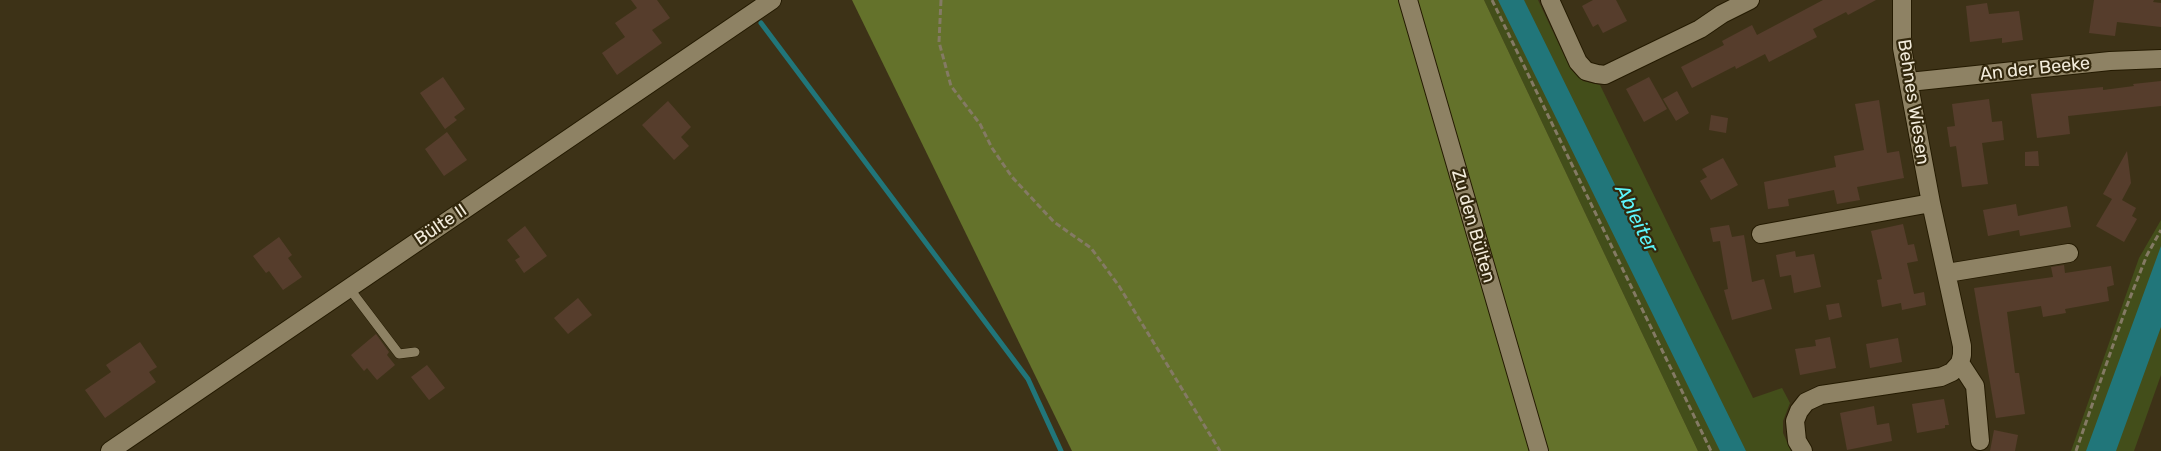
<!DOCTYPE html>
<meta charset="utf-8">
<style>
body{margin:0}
canvas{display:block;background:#3d3217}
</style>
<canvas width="2161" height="451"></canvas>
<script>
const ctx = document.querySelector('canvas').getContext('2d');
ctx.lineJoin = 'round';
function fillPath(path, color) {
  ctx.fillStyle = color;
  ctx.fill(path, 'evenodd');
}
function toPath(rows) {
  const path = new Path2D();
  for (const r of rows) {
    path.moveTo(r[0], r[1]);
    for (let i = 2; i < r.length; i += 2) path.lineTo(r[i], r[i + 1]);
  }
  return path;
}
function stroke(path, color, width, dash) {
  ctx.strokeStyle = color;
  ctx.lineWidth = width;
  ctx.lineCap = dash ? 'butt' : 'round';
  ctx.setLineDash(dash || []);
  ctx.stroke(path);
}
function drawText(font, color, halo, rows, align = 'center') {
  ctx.font = font + ' Rubik,sans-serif';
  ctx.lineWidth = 4.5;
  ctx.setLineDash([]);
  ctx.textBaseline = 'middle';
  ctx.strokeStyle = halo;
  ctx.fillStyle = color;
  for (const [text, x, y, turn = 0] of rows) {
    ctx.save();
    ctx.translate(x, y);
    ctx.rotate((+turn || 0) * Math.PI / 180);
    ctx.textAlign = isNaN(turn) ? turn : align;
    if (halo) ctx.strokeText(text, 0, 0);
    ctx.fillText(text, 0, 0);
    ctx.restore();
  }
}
fillPath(toPath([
 [1484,0,1538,0,1570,68,1583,81,1600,85,1753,398,1782,388,1790,403,1783,421,1783,433,1791,451,1698,451],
 [2161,220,2161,375,2134,451,2071,451,2139,258]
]), '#434e1a');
fillPath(toPath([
 [852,0,1484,0,1698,451,1072,451]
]), '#64722b');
fillPath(toPath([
 [1498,0,1524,0,1746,451,1720,451],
 [2161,246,2161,327,2116,451,2086,451]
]), '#21767a');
stroke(toPath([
 [761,23,1028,379,1061,451]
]), '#21767a', 5);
fillPath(toPath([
 [631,0,657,0,670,18,652,30,662,43,617,75,602,53,625,37,615,23,637,8],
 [1593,0,1616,0,1627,21,1603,33,1598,24,1593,27,1582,6],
 [1823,0,1876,0,1848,15,1846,12,1813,29,1817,37,1769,62,1765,54,1736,69,1735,66,1692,88,1681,67,1724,45,1722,41,1752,25,1757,35],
 [2094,0,2154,0,2153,2,2161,3,2161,27,2117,22,2115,36,2089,33],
 [1987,3,1989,14,2019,11,2023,40,2002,43,2002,38,1970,42,1966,6],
 [443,77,465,109,454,117,457,120,445,129,420,93],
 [1649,77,1667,109,1644,122,1626,89],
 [2161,81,2161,106,2068,116,2070,134,2037,138,2031,94,2103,87,2103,90,2134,86,2133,84],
 [1677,91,1689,113,1676,121,1663,99],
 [1989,99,1992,122,2002,121,2004,140,1982,143,1988,184,1962,187,1956,146,1950,147,1947,127,1955,126,1952,104],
 [1879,100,1887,153,1899,151,1904,178,1857,187,1860,200,1837,204,1834,190,1788,199,1789,206,1768,209,1764,182,1836,167,1834,156,1864,150,1855,104],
 [668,101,691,127,681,137,689,146,674,160,642,125],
 [1711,115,1728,118,1726,133,1709,130],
 [447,132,467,160,444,176,425,149],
 [2038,151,2039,166,2025,166,2025,152],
 [2127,151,2131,183,2122,200,2136,208,2132,216,2137,219,2124,242,2096,226,2112,199,2103,194],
 [1723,158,1738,185,1711,200,1700,181,1707,177,1702,169],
 [2016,204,2018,216,2067,206,2071,227,2020,236,2019,230,1988,236,1983,210],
 [1903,224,1908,245,1914,244,1918,261,1907,263,1914,294,1924,292,1926,305,1902,310,1901,303,1882,307,1877,280,1882,279,1871,231],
 [1729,225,1732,237,1744,235,1752,282,1764,279,1772,309,1732,320,1724,290,1728,289,1720,241,1713,242,1710,228],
 [525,226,547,256,524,273,515,260,520,257,507,240],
 [279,237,292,255,288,258,302,277,283,290,269,271,266,273,253,256],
 [1795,251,1796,257,1814,254,1821,287,1794,293,1791,275,1780,277,1776,255],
 [2064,265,2065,273,2111,266,2114,285,2107,287,2109,301,2065,309,2066,313,2043,317,2041,306,2007,312,2015,373,2019,373,2025,414,1996,418,1974,288,2053,277,2051,267],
 [578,298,592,315,568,334,554,318],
 [1839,303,1842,317,1829,320,1826,305],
 [376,334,389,352,387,355,395,365,377,380,367,368,364,371,351,355],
 [1830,337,1836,368,1800,375,1795,349,1816,346,1815,340],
 [1898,338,1902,362,1870,368,1866,344],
 [140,342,157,367,149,372,156,382,105,418,85,390,111,372,106,365],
 [427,365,445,388,429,400,411,377],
 [1944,399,1949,425,1945,425,1945,428,1917,433,1912,404],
 [1874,406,1877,425,1889,423,1892,441,1847,450,1840,413],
 [1994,430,2018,435,2015,451,1990,451]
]), '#563d2c');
const service = toPath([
 [349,288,399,354,415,352]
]);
const minor = toPath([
 [1408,0,1539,451],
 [1550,0,1578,62,1586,71,1597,74,1605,75,1700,29,1722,14,1750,0],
 [1909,82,2110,61,2161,59],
 [1761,234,1931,203],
 [1947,273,2069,253],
 [1960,363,1975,386,1980,441],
 [110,451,772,0],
 [1803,451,1797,441,1795,421,1799,411,1806,402,1821,395,1941,377,1952,372,1960,363,1962,355,1962,346,1931,203,1902,48,1902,0]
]);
stroke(service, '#241a01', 10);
stroke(minor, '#241a01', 20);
stroke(toPath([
 [941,0,939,42,951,86,980,124,992,148,1012,177,1054,222,1091,248,1119,286,1220,451],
 [1492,0,1711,451],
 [2076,451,2126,308,2147,255,2161,230]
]), '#847a64', 3, [6, 3]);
stroke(service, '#8e8264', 9);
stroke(minor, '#8e8264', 18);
drawText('18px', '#f2ebdb', '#33280d', [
 ["An der Beeke",2035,69,-6],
 ["Behnes Wiesen",1913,102,81],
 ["Bülte II",441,225,-34],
 ["Zu den Bülten",1473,226,74]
]);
drawText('italic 20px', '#5cf5fc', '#33280d', [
 ["Ableiter",1636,219,64]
]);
</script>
